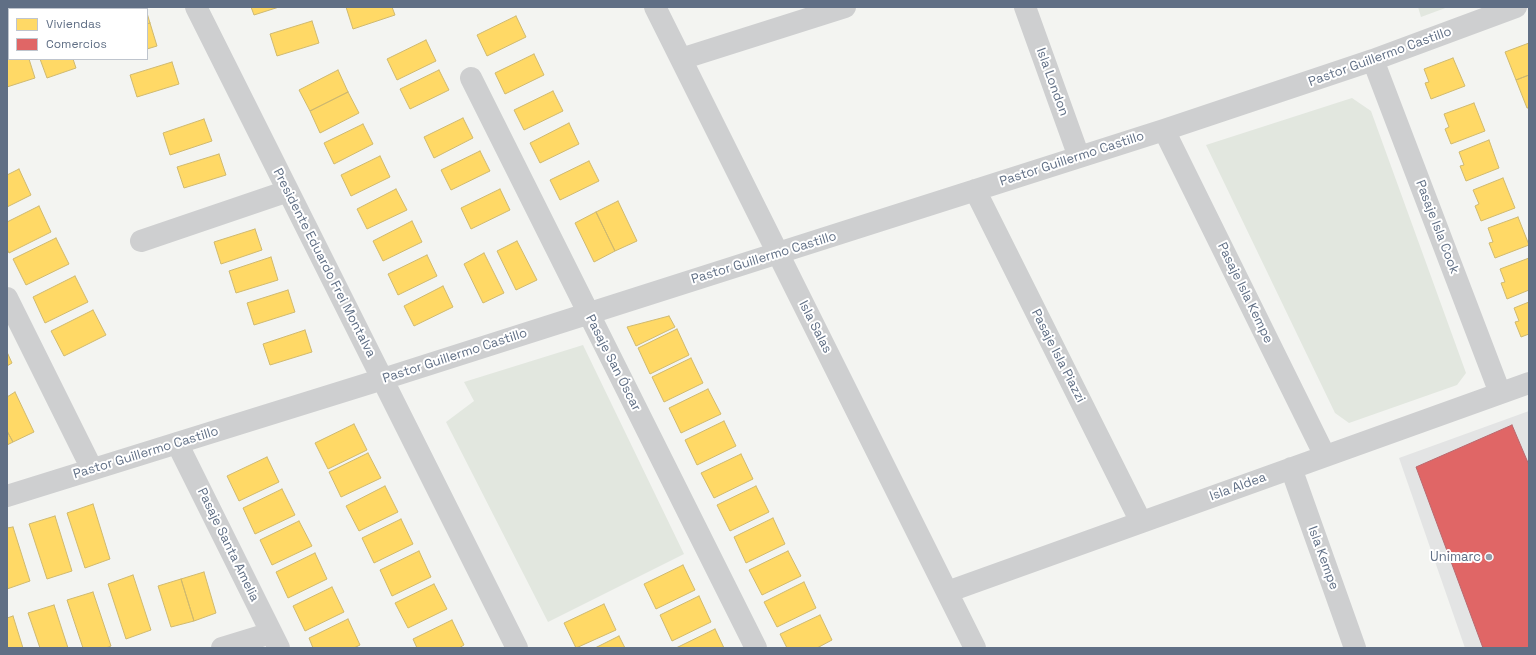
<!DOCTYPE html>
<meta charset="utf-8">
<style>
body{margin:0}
#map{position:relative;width:1536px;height:655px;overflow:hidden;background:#f3f4f1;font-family:"Space Grotesk",sans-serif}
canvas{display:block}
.frame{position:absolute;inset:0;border:8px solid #606f85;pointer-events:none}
.legend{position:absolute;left:8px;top:8px;width:140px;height:52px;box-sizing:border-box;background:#fff;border:1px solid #bfc5ce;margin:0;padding:5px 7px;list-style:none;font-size:12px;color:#606f85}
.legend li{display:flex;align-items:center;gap:8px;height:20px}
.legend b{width:20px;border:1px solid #bfc5ce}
</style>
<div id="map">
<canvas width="1536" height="655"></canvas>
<div class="frame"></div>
<ul class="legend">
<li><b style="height:11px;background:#ffd966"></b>Viviendas</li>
<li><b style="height:11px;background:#e06666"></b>Comercios</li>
</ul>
</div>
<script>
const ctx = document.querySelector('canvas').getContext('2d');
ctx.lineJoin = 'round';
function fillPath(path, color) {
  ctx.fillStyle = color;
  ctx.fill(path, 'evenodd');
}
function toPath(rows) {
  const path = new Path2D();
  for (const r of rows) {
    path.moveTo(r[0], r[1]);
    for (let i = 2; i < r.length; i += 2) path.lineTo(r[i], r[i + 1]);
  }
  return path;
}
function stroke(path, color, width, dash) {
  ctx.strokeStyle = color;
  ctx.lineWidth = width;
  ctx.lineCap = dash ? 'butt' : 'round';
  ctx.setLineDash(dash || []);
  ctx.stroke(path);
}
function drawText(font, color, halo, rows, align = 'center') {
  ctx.font = font + ' "Space Grotesk",sans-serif';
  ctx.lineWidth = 4;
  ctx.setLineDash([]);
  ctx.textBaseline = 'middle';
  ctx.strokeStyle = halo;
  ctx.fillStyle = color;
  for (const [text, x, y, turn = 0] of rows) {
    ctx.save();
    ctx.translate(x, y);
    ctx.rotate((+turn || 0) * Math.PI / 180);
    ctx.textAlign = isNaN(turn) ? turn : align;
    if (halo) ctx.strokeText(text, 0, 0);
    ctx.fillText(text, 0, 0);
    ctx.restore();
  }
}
fillPath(toPath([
 [1529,411,1529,648,1465,648,1399,458]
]), '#e3e4e4');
fillPath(toPath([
 [1418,7,1448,7,1421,17],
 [1352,98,1371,111,1466,373,1457,385,1349,423,1335,413,1206,145],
 [583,345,684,554,548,622,446,422,474,401,464,382]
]), '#e2e7df');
const homes = toPath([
 [122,7,145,7,146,9,116,9,122,7],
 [251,7,279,7,254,15,251,7],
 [346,7,392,7,395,15,353,29,346,7],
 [147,13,150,23,147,24,147,13],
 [516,16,526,37,487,56,477,35,516,16],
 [312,21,319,43,277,56,270,34,312,21],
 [150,23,157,46,147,49,147,24,150,23],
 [9,33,9,59,29,59,35,78,7,87,7,34,9,33],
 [426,40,436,61,397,80,387,59,426,40],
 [1529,43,1529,75,1516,80,1505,52,1529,43],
 [534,54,544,75,505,94,495,73,534,54],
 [1453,58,1465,86,1431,99,1425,83,1429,82,1424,69,1453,58],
 [40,59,73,59,76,68,47,78,40,59],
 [172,62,179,84,137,97,130,75,172,62],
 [338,70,348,92,310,111,299,90,338,70],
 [439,70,449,90,410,109,400,89,439,70],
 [1529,75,1529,108,1527,108,1516,80,1529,75],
 [553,91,563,111,524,130,514,110,553,91],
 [348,92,359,113,320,133,310,111,348,92],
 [1474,103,1485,131,1451,144,1445,129,1449,127,1444,114,1474,103],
 [463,118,473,138,434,158,424,137,463,118],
 [204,119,212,141,170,155,163,133,204,119],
 [569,123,579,144,540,163,530,143,569,123],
 [363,124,373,144,334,164,324,143,363,124],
 [1489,140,1499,168,1466,181,1460,166,1464,165,1459,152,1489,140],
 [480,151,490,171,451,190,441,170,480,151],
 [219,154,226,175,184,188,177,167,219,154],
 [380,156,390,177,351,196,341,175,380,156],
 [589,161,599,181,560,200,550,180,589,161],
 [19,169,31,195,7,207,7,175,19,169],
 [1503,178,1515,208,1481,221,1475,206,1479,204,1473,190,1503,178],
 [396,189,407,210,367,229,357,209,396,189],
 [500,189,510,210,471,229,461,208,500,189],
 [618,201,637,241,615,251,596,212,618,201],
 [39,206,51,232,9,253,7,249,7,222,39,206],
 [596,212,615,251,594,262,575,223,596,212],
 [1518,217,1529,245,1495,258,1489,243,1493,242,1488,228,1518,217],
 [412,221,422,242,383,261,373,241,412,221],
 [255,229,262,250,221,264,214,242,255,229],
 [56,238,69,264,26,285,13,259,56,238],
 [517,241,537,280,516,290,497,251,517,241],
 [484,253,504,293,483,303,464,264,484,253],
 [427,255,437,276,398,295,388,274,427,255],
 [271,257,278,280,236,293,229,271,271,257],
 [1529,258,1529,290,1507,299,1501,283,1505,282,1500,269,1529,258],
 [75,276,88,302,45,323,33,297,75,276],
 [443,286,453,307,414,326,404,306,443,286],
 [288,290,295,312,254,325,247,303,288,290],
 [1529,302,1529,334,1521,337,1515,322,1519,321,1514,308,1529,302],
 [93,310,106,335,64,356,51,331,93,310],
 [669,316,675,327,636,346,627,327,669,316],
 [677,329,689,355,650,374,638,348,677,329],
 [305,330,312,352,270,365,263,344,305,330],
 [7,352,12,363,7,366,7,352],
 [691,358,703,383,664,402,652,377,691,358],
 [708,389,721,414,681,433,669,408,708,389],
 [15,392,34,432,13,442,7,431,7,397,15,392],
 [724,421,736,446,697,465,685,440,724,421],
 [354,424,367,450,328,469,315,443,354,424],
 [7,431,13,442,7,445,7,431],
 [368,453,381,478,341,497,329,472,368,453],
 [741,454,753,479,714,498,701,473,741,454],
 [267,457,279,482,239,501,227,476,267,457],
 [385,486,398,512,359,531,346,506,385,486],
 [756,486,769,512,730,531,717,505,756,486],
 [282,489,295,515,255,534,243,508,282,489],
 [93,504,110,559,85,568,67,513,93,504],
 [55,516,72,571,47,579,29,524,55,516],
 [773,518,785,544,746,563,734,537,773,518],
 [401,519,413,544,374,563,362,538,401,519],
 [299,521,312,546,272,565,260,540,299,521],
 [13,527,30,581,7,589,7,528,13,527],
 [419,551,431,577,392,596,380,570,419,551],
 [788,551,801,576,762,595,749,570,788,551],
 [315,553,327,579,288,598,276,572,315,553],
 [683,565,695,590,656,609,644,584,683,565],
 [204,572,216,613,194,621,181,579,204,572],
 [133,575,151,630,126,639,108,584,133,575],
 [181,579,194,621,171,627,158,586,181,579],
 [804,582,816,608,777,627,764,602,804,582],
 [434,584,447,609,408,628,395,603,434,584],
 [332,587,344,612,305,631,293,606,332,587],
 [93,592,111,646,106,648,83,648,67,600,93,592],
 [699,596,711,622,672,641,660,615,699,596],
 [604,604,616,630,576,648,564,623,604,604],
 [54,605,68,648,40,648,28,613,54,605],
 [820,615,832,640,817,648,787,648,780,634,820,615],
 [13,616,23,648,7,648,7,618,13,616],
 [348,619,360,645,354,648,313,648,309,638,348,619],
 [452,620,464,645,459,648,417,648,413,639,452,620],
 [715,629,724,648,676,648,715,629],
 [619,636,625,648,595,648,619,636]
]);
fillPath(homes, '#ffd966');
stroke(homes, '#cfb96f', 1);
const shops = toPath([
 [1512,425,1529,465,1529,648,1483,648,1416,467,1512,425]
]);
fillPath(shops, '#e06666');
stroke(shops, '#ba696f', 1);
stroke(toPath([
 [196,7,517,648],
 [655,7,975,648],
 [1025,7,1079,157],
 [681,59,845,7],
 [1373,60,1500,393],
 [471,78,756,648],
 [1164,130,1325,456],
 [975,190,1141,522],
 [141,241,288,191],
 [7,298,92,469],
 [177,443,279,648],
 [1291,468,1355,648],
 [7,496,383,379,1164,130,1373,60,1516,7],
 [947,592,1529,383],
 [222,648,271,633]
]), '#cecfd0', 22);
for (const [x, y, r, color] of [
 [1489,557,4,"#939eab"]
]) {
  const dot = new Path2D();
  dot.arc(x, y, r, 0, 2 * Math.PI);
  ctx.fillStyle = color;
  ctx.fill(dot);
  stroke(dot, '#fff', 1.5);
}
drawText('13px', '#606f85', '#fff', [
 ["Pastor Guillermo Castillo",1380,57,-20],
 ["Isla London",1052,82,70],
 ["Pastor Guillermo Castillo",1072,159,-18],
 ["Pasaje Isla Cook",1437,227,69],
 ["Pastor Guillermo Castillo",764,258,-17],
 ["Presidente Eduardo Frei Montalva",324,263,63],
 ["Pasaje Isla Kempe",1245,293,64],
 ["Isla Salas",815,327,63],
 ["Pastor Guillermo Castillo",455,356,-18],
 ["Pasaje Isla Piazzi",1058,356,63],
 ["Pasaje San Óscar",613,363,63],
 ["Pastor Guillermo Castillo",146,453,-17],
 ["Isla Aldea",1238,487,-20],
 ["Pasaje Santa Amelia",228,545,64],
 ["Isla Kempe",1323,558,70]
]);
drawText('13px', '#606f85', '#fff', [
 ["Unimarc",1481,557]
], 'right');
</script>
